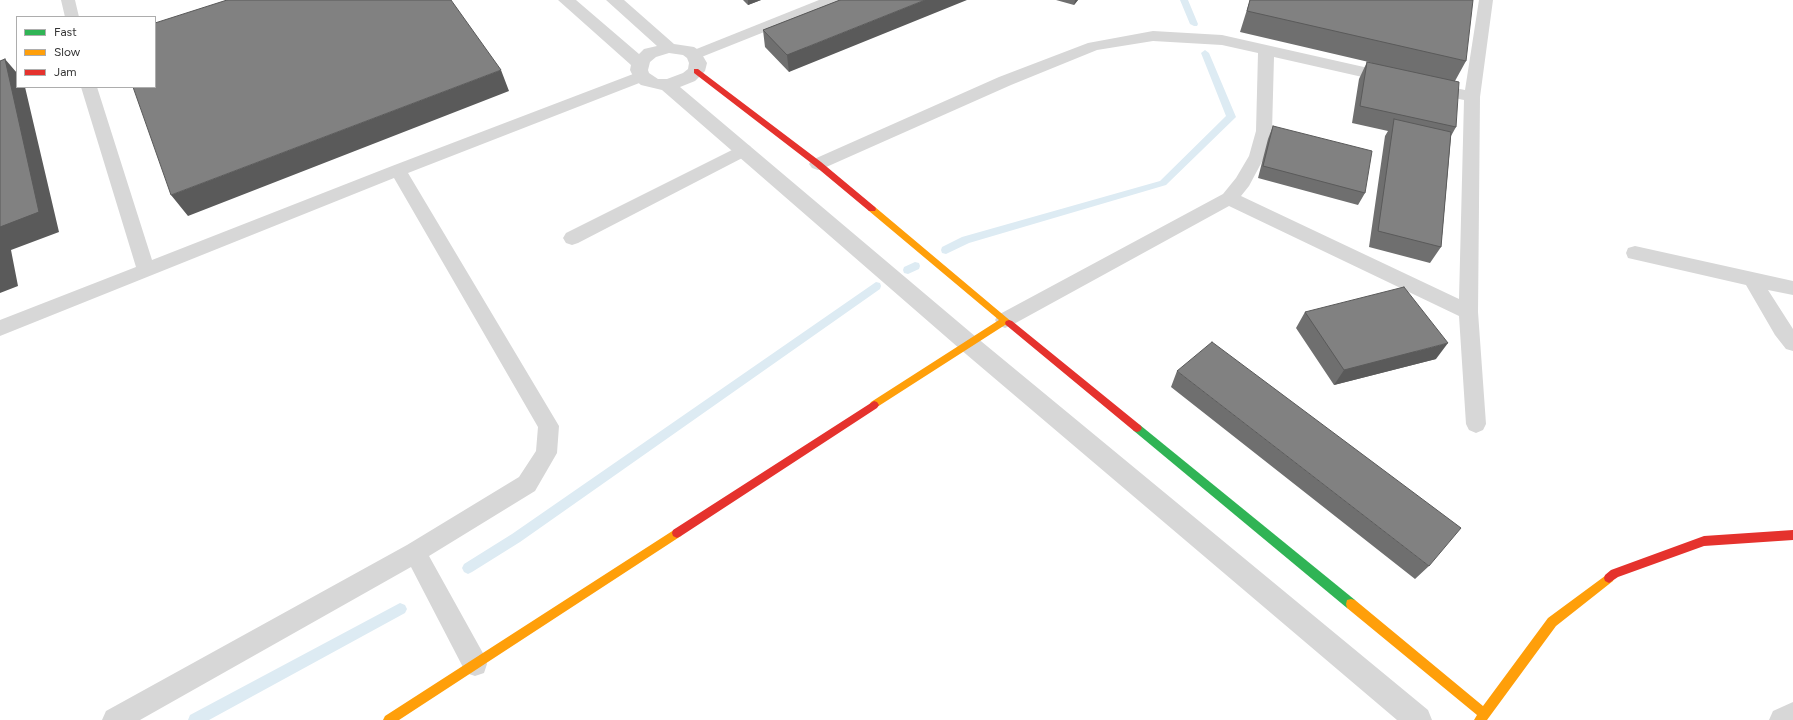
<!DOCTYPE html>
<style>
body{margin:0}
#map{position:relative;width:1793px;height:720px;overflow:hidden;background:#fff;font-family:Figtree,sans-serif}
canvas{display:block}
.legend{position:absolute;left:16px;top:16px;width:140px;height:72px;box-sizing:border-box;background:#fff;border:1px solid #adadad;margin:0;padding:5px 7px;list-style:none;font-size:12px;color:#333}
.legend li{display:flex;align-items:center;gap:8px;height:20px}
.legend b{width:20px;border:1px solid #adadad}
</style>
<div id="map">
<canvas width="1793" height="720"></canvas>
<ul class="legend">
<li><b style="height:5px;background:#30b455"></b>Fast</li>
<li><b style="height:5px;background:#ff9f0a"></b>Slow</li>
<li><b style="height:5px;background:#e5322d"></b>Jam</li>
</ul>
</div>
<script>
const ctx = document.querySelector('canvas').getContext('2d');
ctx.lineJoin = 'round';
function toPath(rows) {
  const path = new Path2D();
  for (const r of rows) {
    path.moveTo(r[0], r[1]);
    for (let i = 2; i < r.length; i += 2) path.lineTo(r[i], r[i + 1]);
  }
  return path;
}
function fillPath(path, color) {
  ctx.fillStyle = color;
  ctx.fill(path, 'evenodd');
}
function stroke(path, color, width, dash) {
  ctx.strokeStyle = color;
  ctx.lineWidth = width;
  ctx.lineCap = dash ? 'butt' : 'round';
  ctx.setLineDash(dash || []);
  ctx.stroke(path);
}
fillPath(toPath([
 [1180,0,1188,0,1198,24,1197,26,1194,26,1190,24,1180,0],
 [1205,50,1209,53,1236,117,1166,185,969,243,946,254,942,253,941,250,942,247,962,237,1160,181,1226,116,1201,53,1205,50],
 [915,262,919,263,920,266,919,269,908,274,904,273,903,270,904,267,915,262],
 [876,282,880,283,881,286,880,289,520,542,472,572,468,574,464,572,462,568,464,564,512,534,876,282],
 [400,603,405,605,407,609,405,613,209,720,188,720,190,715,400,603]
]), '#ddebf3');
fillPath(toPath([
 [61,0,75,0,79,17,65,17,61,0],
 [819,0,839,0,837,3,699,58,694,60,689,58,686,55,689,52,819,0],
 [1479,0,1493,0,1480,97,1478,312,1486,424,1483,430,1476,433,1469,430,1466,424,1459,316,1229,206,1012,325,1005,328,998,325,995,320,998,315,1223,194,1236,178,1249,156,1256,131,1258,53,1222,45,1153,41,1097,50,1011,85,824,168,818,170,812,168,809,164,812,160,999,77,1088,43,1153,31,1222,35,1395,74,1397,78,1395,82,1389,83,1274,57,1272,131,1265,156,1249,186,1241,196,1459,299,1464,100,1425,92,1423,88,1425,84,1431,83,1465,90,1479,0],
 [641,71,647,72,649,76,647,80,408,173,559,426,557,453,535,491,429,556,484,655,487,664,484,673,475,676,466,673,411,567,140,720,102,720,106,711,407,545,519,477,536,451,538,427,394,178,0,336,0,320,136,267,81,87,97,87,152,260,392,166,641,71],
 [744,144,750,146,752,150,750,154,578,243,572,245,566,243,563,238,566,233,744,144],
 [1635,246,1793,281,1793,295,1768,290,1793,329,1793,351,1786,349,1775,335,1746,285,1628,258,1626,253,1628,248,1635,246],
 [1793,702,1793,720,1769,720,1773,711,1793,702]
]), '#d7d7d7');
fillPath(toPath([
 [558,0,576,0,639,54,644,49,657,46,606,0,624,0,674,44,694,47,700,51,707,63,705,71,695,81,680,87,976,337,1428,710,1432,720,1397,720,960,349,662,90,641,85,635,80,630,70,631,65,558,0],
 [669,53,683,55,687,58,689,63,688,69,683,73,667,79,658,79,649,73,648,70,650,62,656,57,669,53]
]), '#d7d7d7');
fillPath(toPath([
 [1137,424,1140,425,1355,600,1356,604,1355,608,1351,609,1347,608,1134,431,1132,428,1134,425,1137,424]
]), '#30b455');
fillPath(toPath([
 [872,206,875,207,1013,323,1009,326,1005,325,874,409,871,408,869,405,871,402,999,320,869,211,868,209,872,206],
 [677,528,681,530,682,533,681,536,399,720,383,720,385,716,677,528],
 [1609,573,1613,575,1614,578,1613,581,1556,626,1487,720,1474,720,1477,715,1347,608,1346,604,1347,600,1351,599,1355,600,1483,706,1548,618,1609,573]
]), '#ff9f0a');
fillPath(toPath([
 [694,69,698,69,821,162,875,207,876,209,875,211,869,211,815,166,694,73,694,69],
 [1009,320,1012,321,1140,425,1142,428,1140,431,1137,432,1134,431,1006,325,1005,323,1006,321,1009,320],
 [874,401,877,402,879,405,877,408,681,536,677,538,673,536,672,533,673,530,874,401],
 [1793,530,1793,540,1704,546,1618,577,1609,583,1605,581,1604,578,1605,575,1611,570,1704,536,1793,530]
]), '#e5322d');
fillPath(toPath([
 [743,0,761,0,748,5],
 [840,0,789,72,765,47,763,30],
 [1056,0,1078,0,1074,5],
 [1250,0,1466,61,1455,81,1456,127,1451,136,1441,247,1430,263,1369,247,1385,136,1388,131,1352,123,1359,79,1367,62,1373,63,1240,32],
 [1273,126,1365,193,1358,205,1258,178,1268,139],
 [1305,312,1436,359,1334,385,1296,328],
 [1177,371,1429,566,1415,579,1171,387]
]), '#6f6f6f');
fillPath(toPath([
 [748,0,761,0,748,5],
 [925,0,967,0,789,72,787,55],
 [1075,0,1078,0,1074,5],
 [5,59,17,73,17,87,25,87,59,232,11,250,18,286,0,293,0,227],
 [501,70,509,91,188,216,171,195],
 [1448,343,1436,359,1334,385,1344,370]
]), '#5a5a5a');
const building = toPath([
 [227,0,451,0,501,70,171,195,133,87,155,87,155,23,227,0],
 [840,0,925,0,787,55,763,30,840,0],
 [1250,0,1473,0,1466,61,1247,11,1250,0],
 [5,59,39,212,0,227,0,61,5,59],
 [1367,62,1459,82,1456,127,1360,106,1367,62],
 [1394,119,1451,132,1441,247,1378,231,1394,119],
 [1273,126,1372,151,1365,193,1263,166,1273,126],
 [1404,287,1448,343,1344,370,1305,312,1404,287],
 [1212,342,1461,528,1429,566,1177,371,1212,342]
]);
fillPath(building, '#818181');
stroke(building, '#5a5a5a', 1);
</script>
